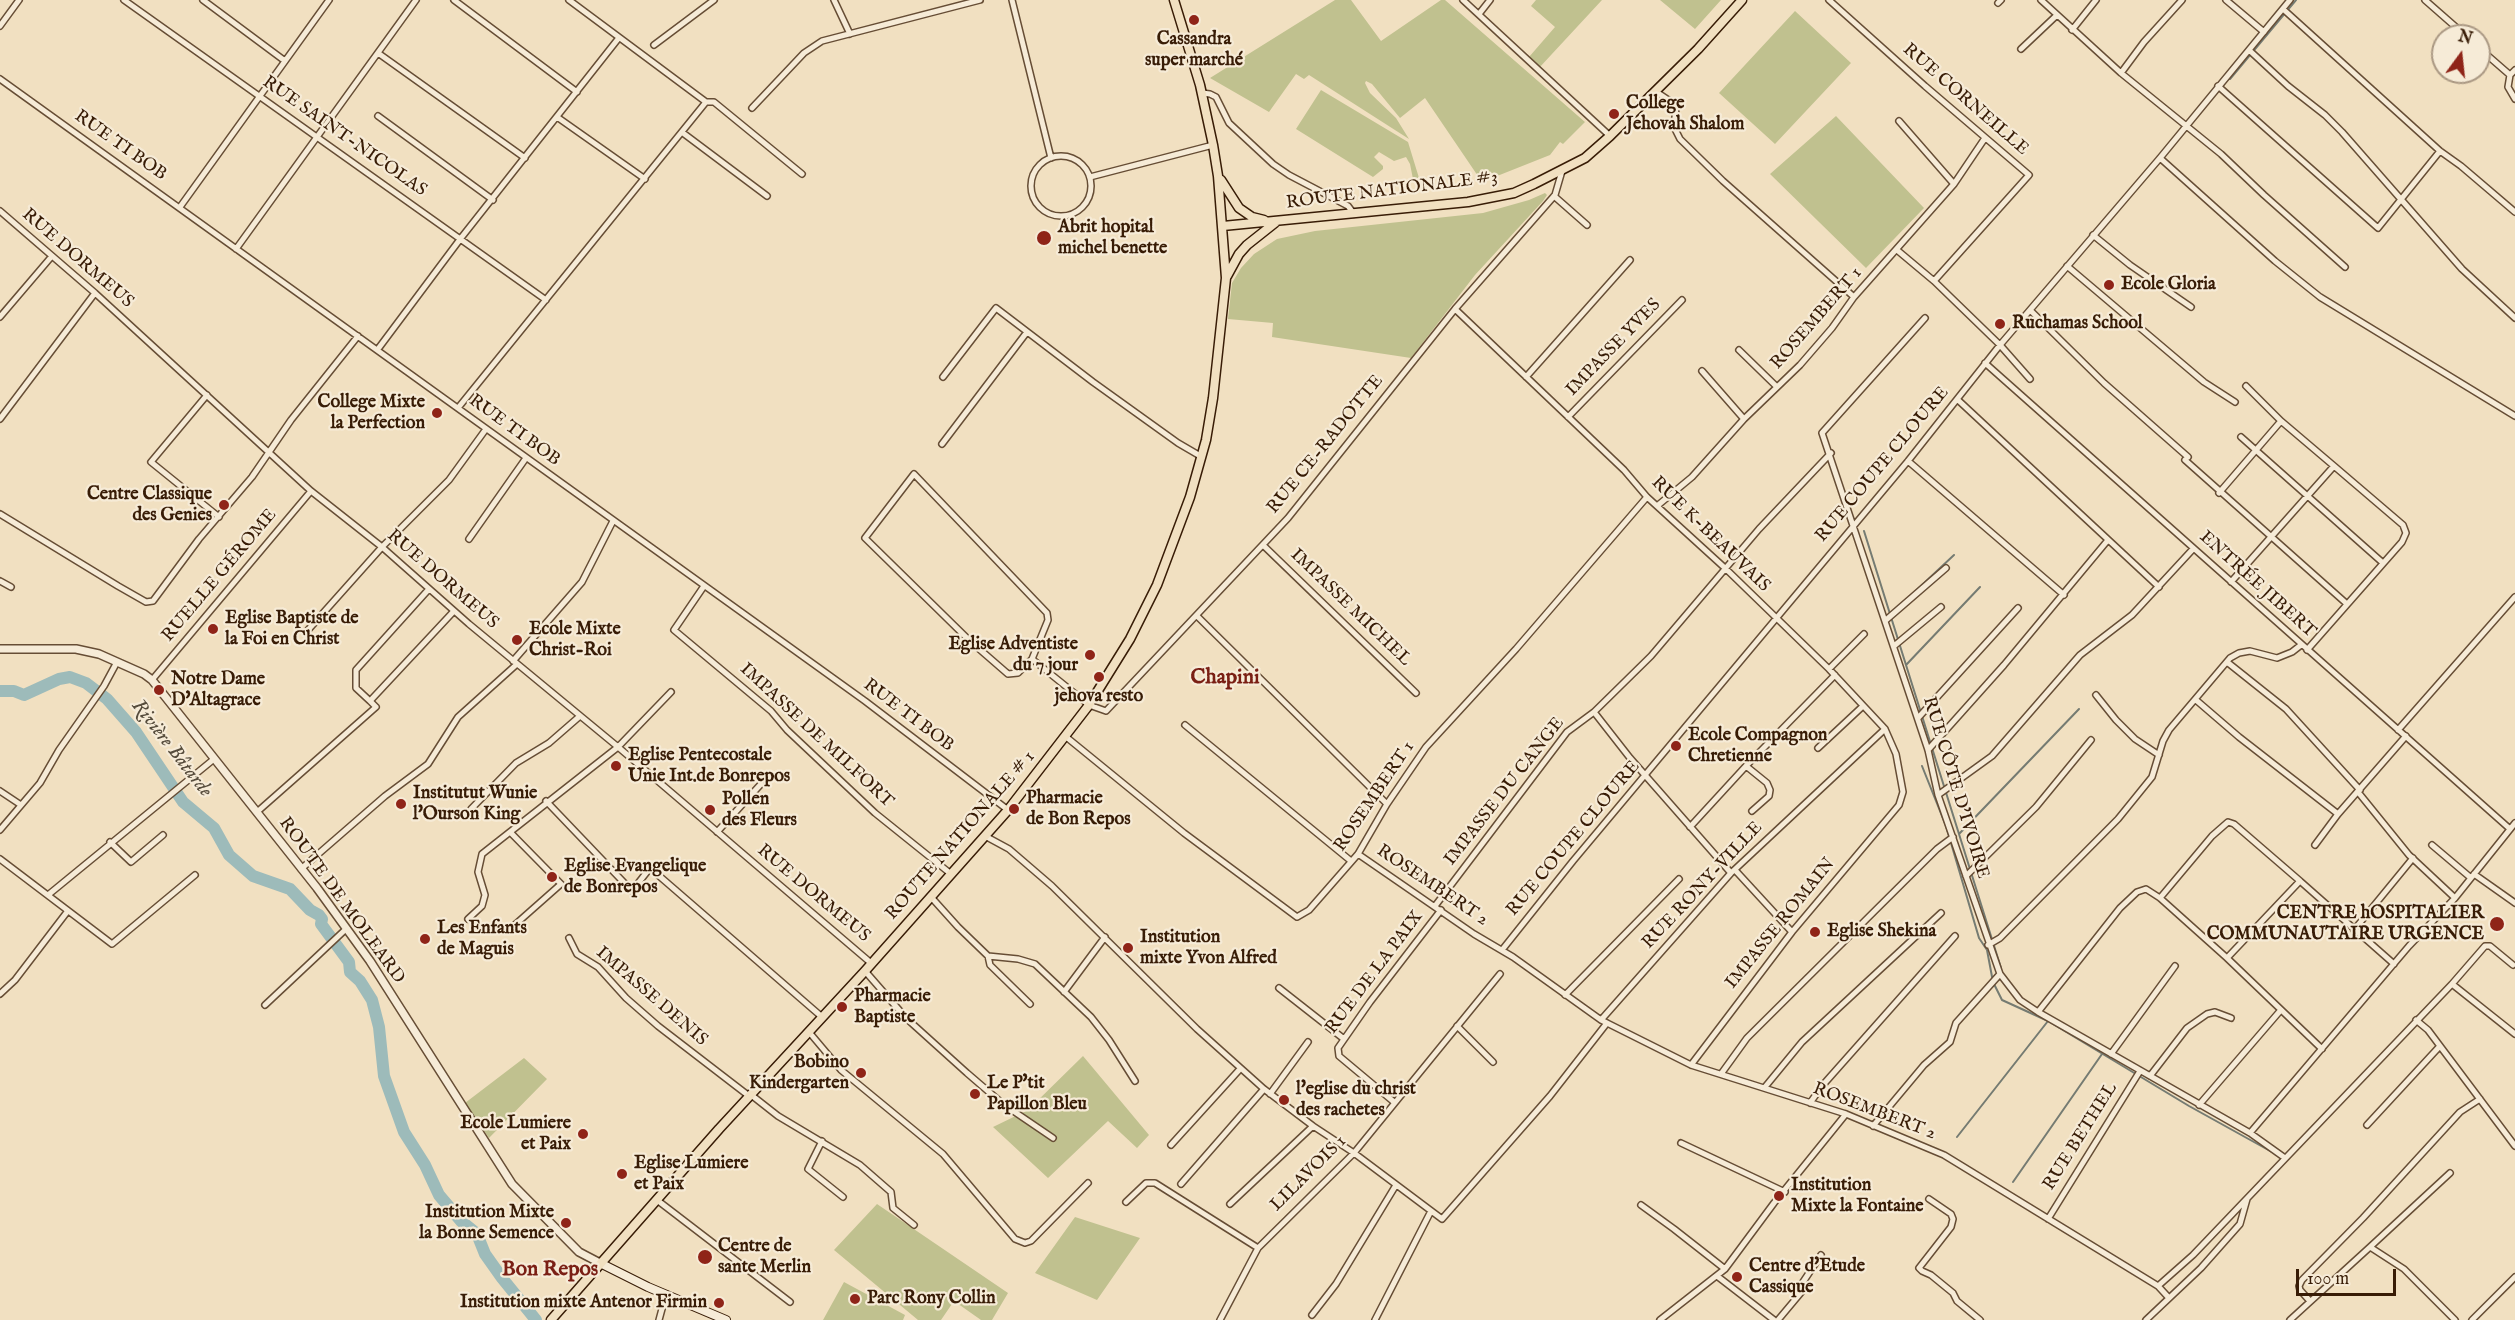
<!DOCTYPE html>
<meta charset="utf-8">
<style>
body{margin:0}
#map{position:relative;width:2515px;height:1320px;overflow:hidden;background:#f1e0c1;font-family:"IM FELL English",serif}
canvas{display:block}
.north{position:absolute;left:2431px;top:24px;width:60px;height:60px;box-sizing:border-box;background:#f6ebd7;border:2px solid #aa9883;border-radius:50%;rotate:15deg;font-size:16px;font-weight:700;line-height:24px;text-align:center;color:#381c06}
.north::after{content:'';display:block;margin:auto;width:21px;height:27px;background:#8f2418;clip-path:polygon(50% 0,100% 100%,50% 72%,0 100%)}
.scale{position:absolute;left:2296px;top:1269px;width:100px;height:27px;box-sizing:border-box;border:3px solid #381c06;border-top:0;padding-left:8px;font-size:18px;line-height:21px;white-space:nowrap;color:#381c06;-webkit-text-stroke:4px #f6ebd7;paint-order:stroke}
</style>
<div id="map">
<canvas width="2515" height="1320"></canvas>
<div class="north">N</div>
<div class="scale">100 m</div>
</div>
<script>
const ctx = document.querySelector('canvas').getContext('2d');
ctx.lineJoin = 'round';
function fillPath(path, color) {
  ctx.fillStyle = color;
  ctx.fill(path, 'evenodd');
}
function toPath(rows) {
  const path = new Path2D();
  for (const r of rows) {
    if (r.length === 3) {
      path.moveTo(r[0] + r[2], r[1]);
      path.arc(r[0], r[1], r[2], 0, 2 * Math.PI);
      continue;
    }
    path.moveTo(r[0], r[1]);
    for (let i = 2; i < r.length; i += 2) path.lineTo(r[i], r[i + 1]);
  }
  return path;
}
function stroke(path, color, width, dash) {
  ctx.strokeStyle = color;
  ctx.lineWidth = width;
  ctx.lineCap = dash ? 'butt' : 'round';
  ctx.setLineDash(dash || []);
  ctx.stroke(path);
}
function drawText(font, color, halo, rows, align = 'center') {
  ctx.font = font + ' "IM FELL English",serif';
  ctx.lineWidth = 4.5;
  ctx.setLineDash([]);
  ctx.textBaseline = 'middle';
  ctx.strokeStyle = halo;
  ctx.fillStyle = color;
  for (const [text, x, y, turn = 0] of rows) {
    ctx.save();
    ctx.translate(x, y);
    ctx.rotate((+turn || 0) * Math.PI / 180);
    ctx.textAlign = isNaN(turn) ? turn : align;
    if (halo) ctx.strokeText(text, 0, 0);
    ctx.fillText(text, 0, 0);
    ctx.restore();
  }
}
fillPath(toPath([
 [1335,0,1351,0,1381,41,1441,0,1445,0,1585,122,1563,144,1560,142,1550,155,1482,182,1425,98,1400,118,1372,84,1366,81,1365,83,1370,93,1396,118,1409,139,1309,75,1304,79,1296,74,1269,112,1210,78],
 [1536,0,1602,0,1539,68,1529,57,1555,27,1531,6],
 [1660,0,1721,0,1695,29],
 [1795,11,1851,63,1775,144,1719,93],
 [1321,90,1408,142,1419,178,1413,179,1410,164,1406,157,1394,161,1379,152,1374,157,1383,166,1383,169,1373,177,1296,129],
 [1836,116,1924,208,1866,268,1770,174],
 [1545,193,1547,195,1543,201,1475,275,1411,358,1272,337,1273,323,1228,319,1232,283,1241,268,1254,254,1277,239,1315,231,1483,213,1529,200],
 [1083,1056,1149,1135,1137,1148,1108,1121,1048,1178,993,1127,1028,1110],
 [524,1058,547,1079,489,1138,465,1103],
 [877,1204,1008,1293,992,1320,981,1320,954,1301,941,1320,918,1320,834,1250],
 [1075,1217,1140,1238,1097,1300,1035,1273],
 [844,1282,905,1315,903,1320,823,1320]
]), '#c0c18f');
stroke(toPath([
 [2230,79,2296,0],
 [1864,531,2001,968],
 [1908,598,1954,555],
 [1906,665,1980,587],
 [1922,766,1946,826,1979,938,1987,950,1993,982,2002,1000,2048,1021,2189,1106,2272,1152],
 [1959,834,2079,709],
 [1957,1137,2048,1021],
 [2013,1182,2102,1054]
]), '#757b72', 2);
stroke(toPath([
 [0,691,14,691,24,695,59,679,70,677,86,683,107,699,136,732,183,802,214,828,229,855,253,876,290,889,310,910,319,915,322,919,321,924,349,962,350,972,360,981,372,1000,379,1027,384,1076,404,1132,425,1165,439,1195,461,1221,477,1234,485,1254,502,1278,536,1320]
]), '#9dbbba', 12);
const minor = toPath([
 [124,0,546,300],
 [203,0,285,61],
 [454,0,577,92],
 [569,0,706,102],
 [834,0,850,34],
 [1012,0,1051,158],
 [1463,0,1610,136],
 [1829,0,1925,86,2029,175,1934,281],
 [2041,0,2121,73,2221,154,2264,195,2345,267],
 [2226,0,2264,32],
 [2425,0,2466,36],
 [1998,3,2001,0],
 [2283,9,2440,151,2461,166,2515,212],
 [1479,14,1490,0],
 [0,26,19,0],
 [2072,30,2096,0],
 [654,45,714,0],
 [2479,48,2510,75],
 [2021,49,2057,15],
 [2249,50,2288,86,2325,115,2342,132,2462,269,2515,318],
 [378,53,525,158],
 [2515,70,2510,75,2508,87,2515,99],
 [2121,73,2144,42,2182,0],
 [0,79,865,701,1008,810],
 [2218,86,2378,228,2440,151],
 [1655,91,1673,103,1676,108,1674,127,1680,139,1723,181,1854,297],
 [1202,93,1210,94,1216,97,1229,123,1273,164,1289,175,1348,206,1354,214],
 [706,102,714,102,802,174],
 [752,108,804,53,822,41,980,0],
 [378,116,493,200],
 [557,117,645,179],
 [1899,121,1954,184],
 [683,133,767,196],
 [1061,186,30],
 [2160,158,2275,261,2320,297,2515,416],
 [1090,177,1213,145],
 [1554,196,1587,225],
 [180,207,329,0],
 [0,211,95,293,311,491,382,547,469,624,618,747,871,963],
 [2093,235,2130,265,2191,307],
 [236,249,416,0],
 [1897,250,1934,281,2000,345,2030,379],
 [2067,266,2204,382,2235,402],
 [1455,309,1624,470,1647,497,1726,569,1829,669,1885,729,1896,754,1903,792,1899,805,1792,932,1691,1065],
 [2030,310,2104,383,2188,457],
 [0,317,52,256],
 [1925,318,1822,433,1928,750,1938,795,2000,974,2020,1000,2038,1012,2250,1133,2285,1158],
 [378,349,461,238,618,39],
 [1739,350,1777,387],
 [1985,363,2510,829],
 [1702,371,1744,419],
 [943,377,996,308,1093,382,1178,443,1202,457],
 [1526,377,1630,260],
 [2246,386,2281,421],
 [207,395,151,462,219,517],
 [1958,400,2159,587],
 [458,408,706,102],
 [1568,417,1682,300],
 [0,419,95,293],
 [2241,437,2383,563],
 [942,444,1027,332],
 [2185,460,2347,604],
 [1908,461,2064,595],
 [2219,493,2281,421,2334,466],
 [1657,506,1692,477,1744,419,1800,365,1832,328,1854,297,1954,184,1985,138],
 [0,514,118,586,146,602,153,601,199,539,252,477,291,420,358,336],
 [469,539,526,458],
 [1263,545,1416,693],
 [0,581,11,587],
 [2231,582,2334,466,2403,525,2406,533,2402,542,2307,650],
 [704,586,674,630,771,711,787,730,875,813,951,874],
 [1197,616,1387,804],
 [1886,620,1946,568],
 [308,630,382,547,449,480,486,429],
 [1894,646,1941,607],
 [1032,659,1018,673,1008,674,970,641,865,538,914,474,1047,613,1048,620,1032,659,1089,705,1106,711,1288,518,1455,309,1555,195,1562,171],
 [513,661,582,582,613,521],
 [2227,662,2286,709,2360,790],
 [1829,669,1864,634],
 [152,680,311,491],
 [2096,695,2116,720,2135,739,2159,755],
 [2196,700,2239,737,2338,814],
 [370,701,356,688,356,670,429,589],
 [1594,712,1630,758,1731,873],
 [1918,718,2018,608],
 [1185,725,1351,861],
 [2398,730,2515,597],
 [1065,736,1184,833,1297,917,1309,910,1358,854,1387,804,1426,747,1516,649,1647,497],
 [1818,748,1863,706],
 [1928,750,2004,665,2108,540],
 [0,791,21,805],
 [2358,792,2409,855,2455,898],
 [1938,795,1992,756,2080,655,2132,615,2193,549],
 [546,801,632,891,650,868,822,1017],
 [471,809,516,763,549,743,580,716],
 [1752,811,1769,796,1770,790,1767,783,1746,766,1835,675],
 [257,812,376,707,370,701,454,611],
 [1690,827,1746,766],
 [0,830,40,783,59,750,104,686,117,662],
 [717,832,761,784],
 [985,836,1009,849,1052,886,1197,1029,1264,1089,1313,1126,1354,1153,1442,1219,1550,1096,1607,1023],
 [110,842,131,862,163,835],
 [2315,845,2338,814,2406,736],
 [2432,845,2471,878],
 [1358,854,1474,934,1513,957,1601,1020,1691,1065,1846,1114,1944,1155,2158,1286,2193,1255,2452,984,2515,1034],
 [0,859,112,944,195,875],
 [301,869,385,796,428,764,458,717,517,664],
 [1735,870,1792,932],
 [2474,874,2515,903],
 [1966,876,2036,807,2091,740],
 [48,895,214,759],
 [931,897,958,927,988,956,1018,959,1035,964,1091,1017,1109,1040,1135,1081],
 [2160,898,2212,836,2228,822,2234,824,2300,881],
 [1435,906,1567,732,1594,712,1651,656,1759,529,1831,453],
 [468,919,482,906,485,895,478,872,482,854,618,747,671,692],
 [509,930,561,884,511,833],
 [2354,930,2413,858],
 [569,938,577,954,598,967,626,998,658,1026,749,1096],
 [1988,945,2000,938,2118,819,2152,777,2163,741,2169,730,2230,658,2239,653,2250,651,2277,658,2292,652,2301,645],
 [1502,950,1573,861,1908,461,2000,345,2160,158,2290,0],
 [988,956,990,965,1030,1004],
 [2227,958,2300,881,2394,964],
 [865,971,906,1018,967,1073,1003,1104,1053,1138],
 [2452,984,2485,946,2490,946,2513,965],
 [1279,988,1344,1039],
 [1064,992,1105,937],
 [0,994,15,980,67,912],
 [1565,995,1679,879],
 [265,1005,346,929],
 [2038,1012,2120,908,2137,892,2146,889,2160,898,2227,958,2322,1049],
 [1601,1020,1731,873,1885,729],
 [2416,1020,2428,1030,2515,1146],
 [1457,1026,1493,1062],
 [809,1032,841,1070,943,1154,1015,1239,1025,1243,1031,1241,1088,1183],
 [2111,1054,2175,966],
 [1721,1074,1747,1038,1937,849,1953,837],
 [2150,1076,2187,1028,2207,1014,2215,1012,2231,1018],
 [1765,1087,1802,1042,1941,913],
 [750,1094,778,1116,860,1165,891,1192,893,1208,914,1225],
 [1270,1094,1308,1042],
 [1394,1102,1339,1056,1338,1048,1370,1002,1441,910],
 [1810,1103,1822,1086,1955,936],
 [2199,1105,2280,1011],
 [2367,1125,2440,1046],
 [1873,1126,1924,1065,1950,1042,1956,1023,2000,974],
 [2250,1133,2409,946,2455,898,2515,823],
 [822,1141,808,1169,843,1197],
 [1681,1143,1785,1192],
 [1171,1145,1240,1069],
 [1181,1184,1264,1089],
 [1929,1199,1951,1214,1953,1219,1951,1227,1919,1268,1922,1271,1931,1275,1953,1293,1957,1301,1980,1320],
 [657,1200,790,1302],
 [1126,1202,1146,1183,1155,1183,1258,1248],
 [1230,1204,1313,1126],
 [1641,1205,1674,1229,1725,1269],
 [2048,1219,2140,1071],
 [2370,1247,2450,1173],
 [1717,1276,1774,1320],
 [2158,1286,2169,1298],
 [2309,1300,2300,1290,2299,1286,2302,1280,2363,1218,2460,1112,2480,1099],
 [1312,1315,1336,1284,1396,1185],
 [659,1320,666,1294],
 [1220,1320,1258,1248,1354,1153,1500,974],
 [1375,1320,1431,1211],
 [1660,1320,1725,1269,1774,1203,1846,1114],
 [1778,1320,1804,1289,1803,1282,1821,1255],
 [2146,1320,2201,1268,2240,1224,2247,1199],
 [2290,1320,2370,1247,2404,1269,2455,1320],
 [2472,1320,2515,1277]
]);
const tertiary = toPath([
 [0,649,76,649,99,654,144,674,152,680,317,888,370,961,512,1184,579,1252,600,1263]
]);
const secondary = toPath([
 [600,1263,648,1287,726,1320]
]);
const primary = toPath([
 [1221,180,1239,208,1252,217,1264,220],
 [1223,226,1468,202,1514,193,1534,184,1585,158,1610,136,1698,49,1742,0],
 [1227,276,1239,254,1247,245,1276,222],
 [551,1320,719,1129,865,971,1008,810,1089,705,1130,639,1157,585,1190,497,1206,440,1213,398,1226,278,1218,176,1213,145,1200,85,1174,0]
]);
stroke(minor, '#664d35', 8);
stroke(tertiary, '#664d35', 10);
stroke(secondary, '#381c06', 10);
stroke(primary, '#381c06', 11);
stroke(minor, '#f6ebd7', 5);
stroke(tertiary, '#f6ebd7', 7);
stroke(secondary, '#f6ebd7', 8);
stroke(primary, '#f1e0c1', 8);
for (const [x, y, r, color] of [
 [1194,20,6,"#8f2418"],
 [1614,114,6,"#8f2418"],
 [1044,238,8,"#8f2418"],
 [2109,285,6,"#8f2418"],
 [2000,324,6,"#8f2418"],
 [437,413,6,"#8f2418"],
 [224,505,6,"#8f2418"],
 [213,629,6,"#8f2418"],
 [517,640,6,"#8f2418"],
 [1090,655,6,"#8f2418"],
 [1099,677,6,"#8f2418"],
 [159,690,6,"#8f2418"],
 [1676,746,6,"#8f2418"],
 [616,766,6,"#8f2418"],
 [401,804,6,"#8f2418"],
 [1014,809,6,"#8f2418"],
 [710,810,6,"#8f2418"],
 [552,877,6,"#8f2418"],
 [2497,924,8,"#8f2418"],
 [1815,932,6,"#8f2418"],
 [425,939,6,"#8f2418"],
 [1128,948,6,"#8f2418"],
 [842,1007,6,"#8f2418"],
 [861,1073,6,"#8f2418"],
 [975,1094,6,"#8f2418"],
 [1284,1100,6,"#8f2418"],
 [583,1134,6,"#8f2418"],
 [622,1174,6,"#8f2418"],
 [1779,1196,6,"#8f2418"],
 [566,1223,6,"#8f2418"],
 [705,1257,8,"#8f2418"],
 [1737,1277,6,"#8f2418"],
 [855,1299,6,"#8f2418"],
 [719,1303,6,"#8f2418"]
]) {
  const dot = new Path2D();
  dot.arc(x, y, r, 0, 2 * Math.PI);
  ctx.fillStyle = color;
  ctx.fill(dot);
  stroke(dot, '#f6ebd7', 2);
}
drawText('bold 18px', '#381c06', '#f6ebd7', [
 ["Cassandra",1194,40,"center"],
 ["super marché",1194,61,"center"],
 ["College",1626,104],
 ["Jehovah Shalom",1626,125],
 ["Abrit hopital",1058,228],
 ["michel benette",1058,249],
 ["Ecole Gloria",2121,285],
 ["Ruchamas School",2012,324],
 ["College Mixte",425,403,"right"],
 ["la Perfection",425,424,"right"],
 ["Centre Classique",212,495,"right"],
 ["des Genies",212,516,"right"],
 ["Eglise Baptiste de",225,619],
 ["la Foi en Christ",225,640],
 ["Ecole Mixte",529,630],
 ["Christ-Roi",529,651],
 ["Eglise Adventiste",1078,645,"right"],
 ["du 7 jour",1078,666,"right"],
 ["Notre Dame",171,680],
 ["D'Altagrace",171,701],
 ["jehova resto",1099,697,"center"],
 ["Ecole Compagnon",1688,736],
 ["Chretienne",1688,757],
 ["Eglise Pentecostale",628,756],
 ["Unie Int.de Bonrepos",628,777],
 ["Institutut Wunie",413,794],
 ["l'Ourson King",413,815],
 ["Pharmacie",1026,799],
 ["de Bon Repos",1026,820],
 ["Pollen",722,800],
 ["des Fleurs",722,821],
 ["Eglise Evangelique",564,867],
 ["de Bonrepos",564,888],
 ["CENTRE hOSPITALIER",2484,914,"right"],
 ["COMMUNAUTAIRE URGENCE",2484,935,"right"],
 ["Les Enfants",437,929],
 ["de Maguis",437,950],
 ["Eglise Shekina",1827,932],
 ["Institution",1140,938],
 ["mixte Yvon Alfred",1140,959],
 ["Pharmacie",854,997],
 ["Baptiste",854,1018],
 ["Bobino",849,1063,"right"],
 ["Kindergarten",849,1084,"right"],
 ["Le P'tit",987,1084],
 ["Papillon Bleu",987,1105],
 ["l'eglise du christ",1296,1090],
 ["des rachetes",1296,1111],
 ["Ecole Lumiere",571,1124,"right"],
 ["et Paix",571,1145,"right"],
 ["Eglise Lumiere",634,1164],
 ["et Paix",634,1185],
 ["Institution",1791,1186],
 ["Mixte la Fontaine",1791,1207],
 ["Institution Mixte",554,1213,"right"],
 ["la Bonne Semence",554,1234,"right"],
 ["Centre de",718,1247],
 ["sante Merlin",718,1268],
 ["Centre d'Etude",1749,1267],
 ["Cassique",1749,1288],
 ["Parc Rony Collin",867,1299],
 ["Institution mixte Antenor Firmin",707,1303,"right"]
], 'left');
drawText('18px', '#381c06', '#f6ebd7', [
 ["RUE CORNEILLE",1965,100,41],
 ["RUE SAINT-NICOLAS",344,137,35],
 ["RUE TI BOB",120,146,35],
 ["ROUTE NATIONALE #3",1392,191,-7],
 ["RUE DORMEUS",77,259,41],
 ["ROSEMBERT 1",1817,319,-49],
 ["IMPASSE YVES",1614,348,-46],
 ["RUE TI BOB",514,431,36],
 ["RUE CE-RADOTTE",1326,445,-51],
 ["RUE COUPE CLOURE",1883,465,-50],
 ["RUE K-BEAUVAIS",1710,535,44],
 ["RUELLE GÉROME",220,576,-50],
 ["RUE DORMEUS",442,580,41],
 ["ENTRÉE JIBERT",2257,585,42],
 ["IMPASSE MICHEL",1350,608,44],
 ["RUE TI BOB",908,716,37],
 ["IMPASSE DE MILFORT",816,736,43],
 ["RUE CÔTE D'IVOIRE",1955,788,73],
 ["IMPASSE DU CANGE",1505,792,-52],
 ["ROSEMBERT 1",1375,797,-56],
 ["ROUTE NATIONALE # 1",961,836,-49],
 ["RUE COUPE CLOURE",1574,839,-50],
 ["ROSEMBERT 2",1432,886,34],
 ["RUE RONY-VILLE",1703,886,-47],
 ["RUE DORMEUS",813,894,40],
 ["ROUTE DE MOLEARD",341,901,54],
 ["IMPASSE ROMAIN",1781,924,-51],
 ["RUE DE LA PAIX",1375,973,-53],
 ["IMPASSE DENIS",651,997,41],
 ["ROSEMBERT 2",1874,1112,21],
 ["RUE BETHEL",2081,1137,-58],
 ["LILAVOIS 1",1309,1174,-45]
]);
drawText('italic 20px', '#564c3c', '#f6ebd7', [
 ["Rivière Bâtarde",171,749,52]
]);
drawText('bold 21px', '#7a1f14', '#f6ebd7', [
 ["Chapini",1225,679],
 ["Bon Repos",550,1271]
]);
</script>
